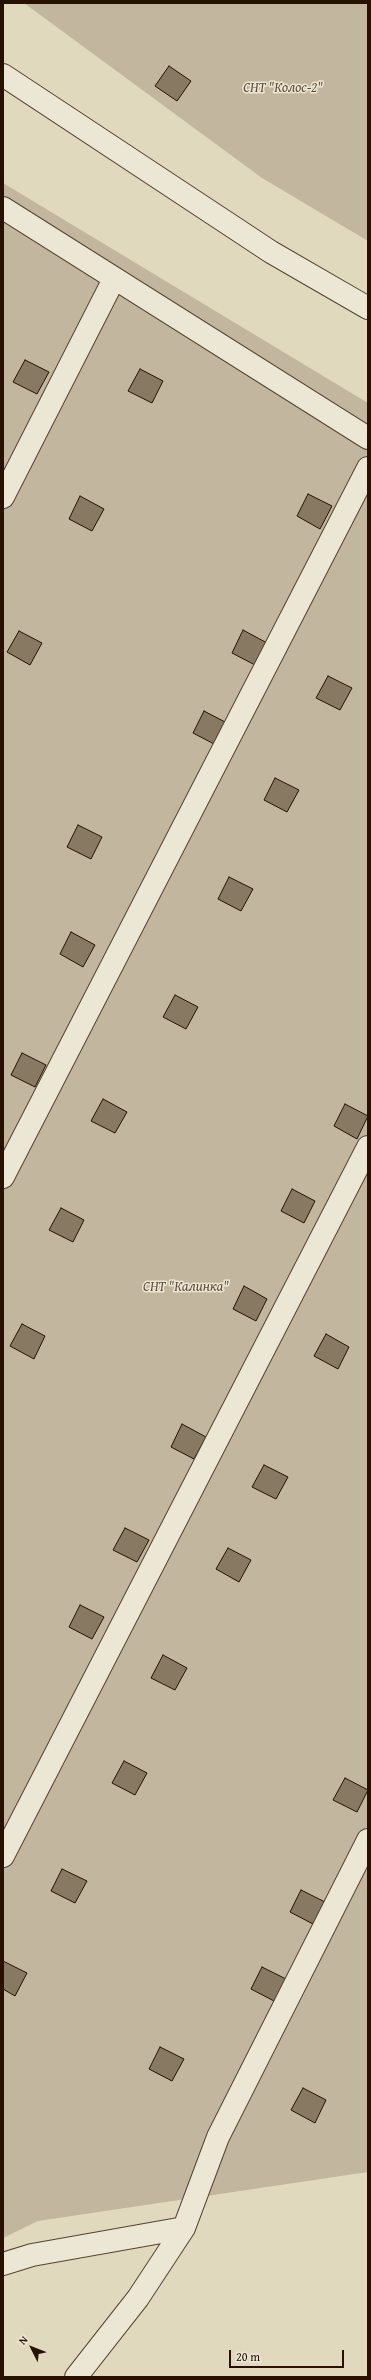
<!DOCTYPE html>
<meta charset="utf-8">
<style>
body{margin:0}
#map{position:relative;width:371px;height:2380px;overflow:hidden;background:#e1d9be;font-family:"Gentium Book Plus",serif}
canvas{display:block}
.frame{position:absolute;inset:0;border:4px solid #281101;pointer-events:none}
.north{position:absolute;left:12px;top:2328px;width:40px;height:40px;-webkit-text-stroke:3px #ece6d5;paint-order:stroke;rotate:312deg;font-size:11px;font-weight:700;line-height:16px;text-align:center;color:#281101}
.north::after{content:'';display:block;margin:auto;width:14px;height:18px;background:#281101;clip-path:polygon(50% 0,100% 100%,50% 72%,0 100%)}
.scale{position:absolute;left:229px;top:2350px;width:115px;height:18px;box-sizing:border-box;border:2px solid #281101;border-top:0;padding-left:5px;font-size:12px;line-height:14px;white-space:nowrap;color:#281101;-webkit-text-stroke:3px #ece6d5;paint-order:stroke}
</style>
<div id="map">
<canvas width="371" height="2380"></canvas>
<div class="frame"></div>
<div class="north">N</div>
<div class="scale">20 m</div>
</div>
<script>
const ctx = document.querySelector('canvas').getContext('2d');
ctx.lineJoin = 'round';
function fillPath(path, color) {
  ctx.fillStyle = color;
  ctx.fill(path, 'evenodd');
}
function toPath(rows) {
  const path = new Path2D();
  for (const r of rows) {
    path.moveTo(r[0], r[1]);
    for (let i = 2; i < r.length; i += 2) path.lineTo(r[i], r[i + 1]);
  }
  return path;
}
function stroke(path, color, width, dash) {
  ctx.strokeStyle = color;
  ctx.lineWidth = width;
  ctx.lineCap = dash ? 'butt' : 'round';
  ctx.setLineDash(dash || []);
  ctx.stroke(path);
}
function drawText(font, color, halo, rows, align = 'center') {
  ctx.font = font + ' "Gentium Book Plus",serif';
  ctx.lineWidth = 3;
  ctx.setLineDash([]);
  ctx.textBaseline = 'middle';
  ctx.strokeStyle = halo;
  ctx.fillStyle = color;
  for (const [text, x, y, turn = 0] of rows) {
    ctx.save();
    ctx.translate(x, y);
    ctx.rotate((+turn || 0) * Math.PI / 180);
    ctx.textAlign = isNaN(turn) ? turn : align;
    if (halo) ctx.strokeText(text, 0, 0);
    ctx.fillText(text, 0, 0);
    ctx.restore();
  }
}
fillPath(toPath([
 [24,3,368,3,368,241,262,178],
 [3,183,368,403,368,2172,38,2221,3,2238]
]), '#c2b79e');
const building = toPath([
 [169,66,191,81,177,101,155,86,169,66],
 [25,360,49,372,37,394,13,382,25,360],
 [140,369,163,381,152,403,128,391,140,369],
 [308,494,332,506,320,529,297,516,308,494],
 [80,496,104,509,92,531,69,519,80,496],
 [243,630,267,643,255,665,232,653,243,630],
 [19,631,42,643,30,665,7,652,19,631],
 [328,676,352,688,340,710,316,698,328,676],
 [204,711,227,723,216,745,193,733,204,711],
 [275,778,299,790,287,812,264,800,275,778],
 [78,825,102,837,91,859,67,847,78,825],
 [229,877,253,889,241,911,218,899,229,877],
 [71,932,95,945,83,967,60,954,71,932],
 [175,995,198,1007,186,1029,163,1017,175,995],
 [22,1053,46,1065,35,1087,11,1075,22,1053],
 [103,1099,127,1112,115,1133,91,1121,103,1099],
 [345,1104,368,1116,357,1139,334,1126,345,1104],
 [292,1189,315,1201,304,1223,281,1211,292,1189],
 [61,1208,84,1220,73,1242,49,1230,61,1208],
 [244,1286,267,1299,256,1321,233,1309,244,1286],
 [22,1324,45,1336,34,1359,10,1346,22,1324],
 [326,1334,349,1347,338,1369,314,1356,326,1334],
 [182,1424,206,1437,194,1459,171,1447,182,1424],
 [264,1465,288,1477,276,1499,252,1487,264,1465],
 [125,1528,149,1540,137,1562,113,1550,125,1528],
 [228,1548,251,1560,239,1582,216,1569,228,1548],
 [80,1605,104,1617,92,1639,69,1627,80,1605],
 [163,1655,187,1668,175,1690,151,1678,163,1655],
 [124,1761,147,1773,135,1795,112,1783,124,1761],
 [345,1778,368,1790,357,1812,333,1800,345,1778],
 [62,1869,87,1881,75,1903,51,1891,62,1869],
 [301,1890,325,1902,313,1924,290,1912,301,1890],
 [3,1961,27,1973,15,1996,3,1989,3,1961],
 [262,1967,286,1979,274,2001,251,1989,262,1967],
 [160,2047,184,2059,172,2081,149,2069,160,2047],
 [303,2088,326,2100,315,2123,291,2110,303,2088]
]);
fillPath(building, '#887963');
stroke(building, '#281101', 1);
const lane = toPath([
 [3,208,368,438],
 [3,497,114,279],
 [3,1177,368,468],
 [3,1856,368,1147],
 [3,2264,32,2255,184,2228],
 [76,2377,138,2298,184,2228,218,2137,368,1840]
]);
const street = toPath([
 [3,75,271,252,368,308]
]);
stroke(lane, '#564330', 24);
stroke(street, '#564330', 24);
stroke(lane, '#ece6d5', 22);
stroke(street, '#ece6d5', 22);
drawText('italic 14px', '#5e4b38', '#ece6d5', [
 ["СНТ \"Колос-2\"",283,88],
 ["СНТ \"Калинка\"",186,1287]
]);
</script>
